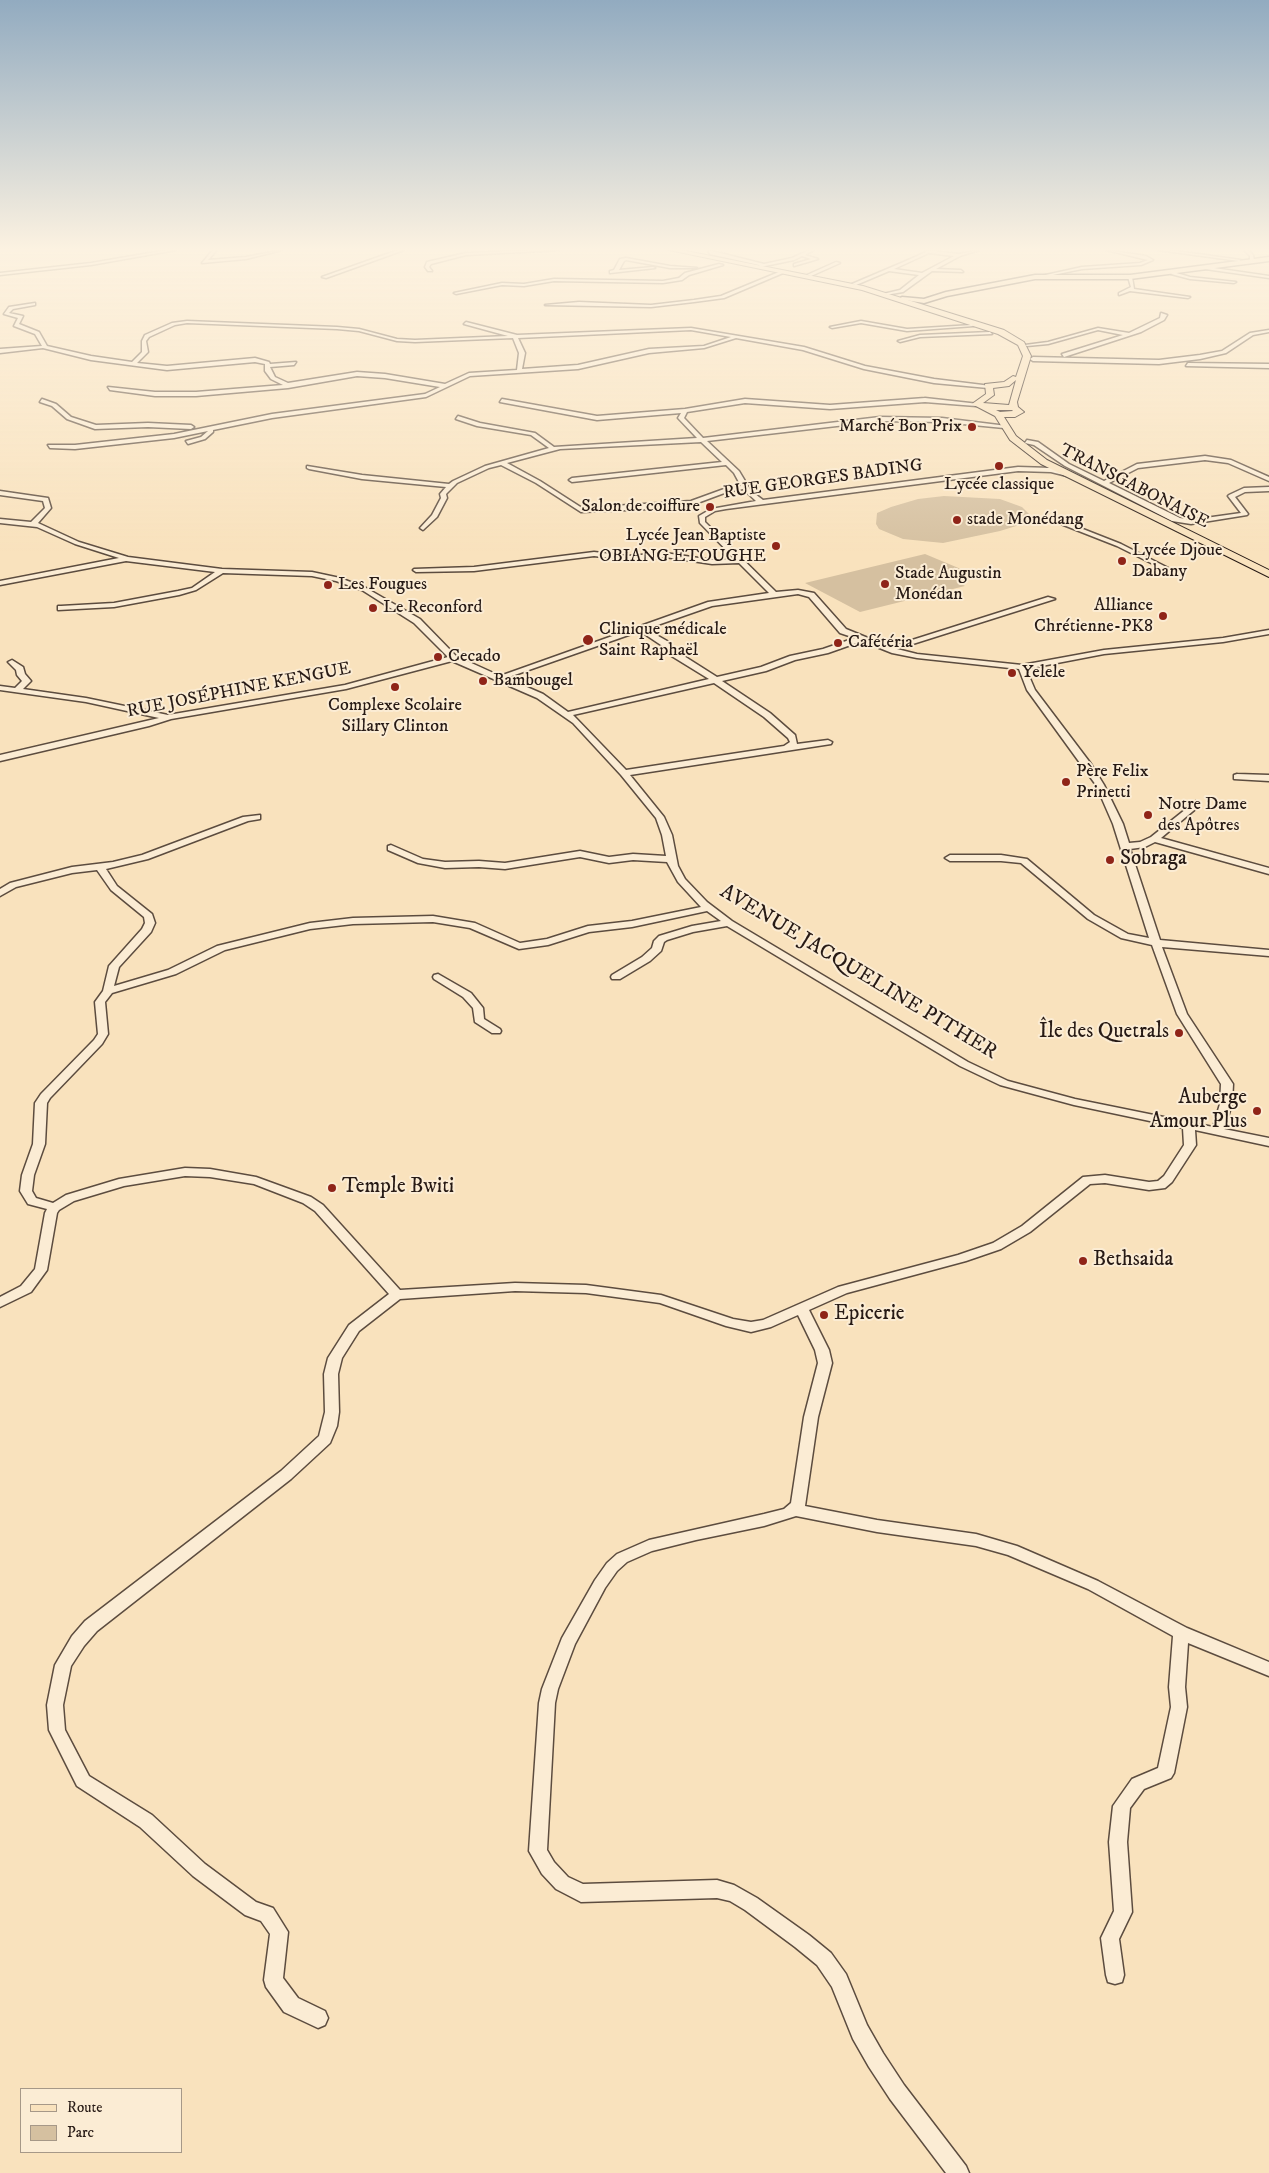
<!DOCTYPE html>
<meta charset="utf-8">
<style>
body{margin:0}
#map{position:relative;width:1269px;height:2173px;overflow:hidden;background:#f9e2bd;font-family:"IM FELL DW Pica",serif}
canvas{display:block}
.legend{position:absolute;left:20px;top:2088px;width:162px;height:65px;box-sizing:border-box;background:#fbecd4;border:1px solid #a69888;margin:0;padding:6px 9px;list-style:none;font-size:15px;color:#271a15}
.legend li{display:flex;align-items:center;gap:10px;height:25px}
.legend b{width:25px;border:1px solid #a69888}
</style>
<div id="map">
<canvas width="1269" height="2173"></canvas>
<ul class="legend">
<li><b style="height:6px;background:#f9e2bd"></b>Route</li>
<li><b style="height:14px;background:#d5c0a0"></b>Parc</li>
</ul>
</div>
<script>
const ctx = document.querySelector('canvas').getContext('2d');
ctx.lineJoin = 'round';
function fillPath(path, color) {
  ctx.fillStyle = color;
  ctx.fill(path, 'evenodd');
}
function toPath(rows) {
  const path = new Path2D();
  for (const r of rows) {
    path.moveTo(r[0], r[1]);
    for (let i = 2; i < r.length; i += 2) path.lineTo(r[i], r[i + 1]);
  }
  return path;
}
function stroke(path, color, width, dash) {
  ctx.strokeStyle = color;
  ctx.lineWidth = width;
  ctx.lineCap = dash ? 'butt' : 'round';
  ctx.setLineDash(dash || []);
  ctx.stroke(path);
}
function drawText(font, color, halo, rows, align = 'center') {
  ctx.font = font + ' "IM FELL DW Pica",serif';
  ctx.lineWidth = 4;
  ctx.setLineDash([]);
  ctx.textBaseline = 'middle';
  ctx.strokeStyle = halo;
  ctx.fillStyle = color;
  for (const [text, x, y, turn = 0] of rows) {
    ctx.save();
    ctx.translate(x, y);
    ctx.rotate((+turn || 0) * Math.PI / 180);
    ctx.textAlign = isNaN(turn) ? turn : align;
    if (halo) ctx.strokeText(text, 0, 0);
    ctx.fillText(text, 0, 0);
    ctx.restore();
  }
}
fillPath(toPath([
 [944,496,1000,499,1022,507,1030,515,1029,519,1026,523,1000,531,943,543,903,539,879,529,876,524,877,513,891,507,918,499],
 [925,554,980,577,958,582,965,586,860,612,805,583]
]), '#d5c0a0');
const minor = toPath([
 [167,250,176,250,91,265,0,275,0,273,91,263,167,250],
 [213,250,217,250,208,260,246,257,282,250,246,259,202,263,213,250],
 [398,250,404,250,326,278,322,277,398,250],
 [531,250,559,250,466,255,431,264,429,267,432,271,428,271,425,267,427,262,466,253,531,250],
 [708,250,764,264,792,258,809,250,814,250,805,255,818,259,794,266,794,264,811,259,802,256,794,260,760,267,759,265,710,254,708,250],
 [925,250,959,254,979,250,960,256,936,269,961,270,963,272,932,271,903,292,885,295,883,294,900,290,919,275,889,271,856,285,852,284,906,261,926,252,925,250],
 [929,253,954,256,922,273,894,269,929,253],
 [1106,250,1146,256,1153,260,1141,265,1082,269,1043,277,1041,276,1082,267,1140,263,1148,260,1106,250],
 [1158,250,1169,250,1241,260,1239,261,1158,250],
 [1244,250,1248,250,1253,255,1254,261,1250,261,1250,256,1244,250],
 [626,258,670,266,697,268,670,268,626,260,624,261,619,270,653,267,655,268,610,273,610,271,614,270,620,259,626,258],
 [836,262,840,263,811,276,807,275,836,262],
 [719,264,723,265,689,275,682,280,663,283,554,281,524,286,502,285,456,294,454,293,502,283,524,284,554,279,663,281,679,278,685,273,719,264],
 [1207,267,1269,276,1269,278,1205,269,1207,267],
 [779,272,783,273,724,298,694,302,651,307,545,305,579,302,651,305,694,300,721,296,779,272],
 [1173,272,1190,277,1236,282,1234,283,1190,279,1171,274,1173,272],
 [1130,276,1132,277,1134,289,1190,297,1188,298,1130,291,1119,295,1119,293,1131,287,1128,277,1130,276],
 [35,303,35,305,13,309,9,313,23,316,19,324,39,332,47,346,91,356,132,362,142,352,142,341,145,335,172,323,187,321,337,327,359,329,397,339,415,340,508,336,464,324,466,322,517,335,691,328,804,347,865,366,934,379,991,386,988,388,934,383,864,369,803,350,736,338,704,348,649,353,578,369,470,376,426,397,272,418,213,430,213,432,205,439,188,444,186,441,201,437,208,431,174,438,75,449,50,448,48,445,75,445,174,434,272,414,425,394,440,387,385,378,357,376,288,388,196,396,155,396,110,390,108,387,155,392,196,392,283,385,271,379,265,371,265,364,255,362,167,370,91,360,43,348,0,353,0,349,42,346,35,334,14,326,18,318,4,314,9,307,35,303],
 [187,323,337,329,359,331,397,341,415,342,513,338,519,353,517,370,469,373,445,384,385,374,357,372,288,383,275,377,270,367,294,365,296,362,270,364,269,362,255,358,167,366,137,363,148,352,146,341,149,337,175,325,187,323],
 [691,330,731,337,704,346,649,349,578,365,522,369,525,353,518,338,691,330],
 [1161,313,1167,315,1164,320,1141,332,1064,357,1062,354,1123,335,1098,330,1048,344,1027,346,1025,345,1048,342,1098,328,1129,333,1160,318,1161,313],
 [861,321,907,329,972,325,974,326,907,331,861,323,832,328,830,327,861,321],
 [1269,330,1269,332,1253,335,1226,353,1200,359,1159,364,1033,361,1030,359,1033,357,1159,360,1200,355,1222,351,1250,333,1269,330],
 [990,332,992,334,920,337,900,342,898,341,920,335,990,332],
 [1188,363,1269,364,1269,368,1186,366,1188,363],
 [925,398,979,404,976,406,925,402,830,409,745,403,687,412,684,418,703,438,880,417,942,418,1007,426,1004,428,942,422,880,421,707,441,739,471,751,491,763,500,1018,467,1051,468,1070,474,1067,476,1051,472,1018,471,726,509,715,511,705,517,705,522,776,592,798,590,814,593,846,629,890,647,1048,597,1055,599,897,649,917,654,1022,665,1104,650,1223,638,1269,630,1269,634,1223,642,1104,654,1026,669,1035,690,1091,764,1104,785,1123,824,1129,843,1140,842,1151,837,1196,801,1200,804,1199,806,1161,838,1269,868,1269,874,1155,842,1145,847,1130,849,1160,940,1269,950,1269,956,1162,947,1187,1014,1233,1084,1232,1104,1224,1129,1269,1138,1269,1146,1195,1130,1196,1145,1172,1182,1165,1188,1149,1190,1105,1183,1090,1184,1030,1232,1001,1249,966,1261,847,1293,809,1310,829,1350,832,1363,818,1417,805,1506,877,1520,976,1534,1017,1546,1098,1581,1187,1628,1269,1662,1269,1676,1188,1643,1185,1687,1187,1707,1174,1773,1171,1778,1144,1789,1130,1808,1127,1842,1132,1912,1119,1939,1124,1975,1122,1982,1115,1984,1108,1982,1106,1975,1101,1938,1114,1911,1109,1842,1113,1806,1132,1779,1158,1768,1171,1707,1169,1687,1173,1636,1088,1589,1008,1555,976,1546,877,1532,796,1516,764,1526,696,1540,652,1551,627,1562,617,1571,605,1588,575,1644,558,1689,555,1703,547,1850,554,1862,568,1877,583,1884,717,1880,734,1885,757,1898,809,1935,831,1953,846,1974,867,2025,883,2053,904,2085,966,2166,969,2173,946,2173,890,2099,869,2067,853,2039,832,1987,817,1965,795,1947,745,1910,730,1901,717,1898,581,1902,556,1889,542,1874,529,1851,539,1703,542,1689,562,1638,595,1580,607,1563,617,1554,649,1540,764,1514,784,1509,791,1503,804,1417,818,1363,815,1350,798,1315,771,1327,751,1332,726,1326,660,1303,586,1293,515,1291,400,1299,359,1331,342,1358,338,1374,339,1412,337,1426,330,1443,291,1479,97,1631,84,1646,71,1666,63,1705,65,1730,89,1776,152,1815,205,1864,256,1902,273,1908,288,1932,283,1978,298,1998,325,2011,328,2018,325,2025,318,2028,284,2012,266,1987,264,1980,270,1934,261,1921,245,1915,193,1876,140,1827,77,1786,49,1730,47,1705,55,1665,72,1636,85,1621,281,1471,319,1436,325,1412,324,1374,328,1358,349,1325,389,1294,315,1211,303,1203,254,1184,210,1177,185,1176,124,1186,74,1201,59,1210,57,1213,47,1270,31,1292,0,1307,0,1297,21,1286,35,1269,45,1213,47,1209,28,1204,20,1191,22,1175,33,1144,35,1103,41,1094,94,1040,98,1034,95,1002,103,991,109,966,142,929,145,923,144,917,111,890,97,870,72,873,16,887,0,896,0,889,10,883,72,867,113,862,142,855,243,817,260,815,260,819,248,821,148,859,106,869,117,886,152,914,155,923,151,932,119,967,114,986,168,970,217,946,310,923,353,918,433,916,475,923,520,943,547,939,588,926,632,921,701,907,678,882,667,862,633,860,609,863,580,857,505,869,479,867,445,868,418,863,388,850,388,846,391,845,423,859,445,862,479,861,505,863,580,851,609,857,633,854,666,856,662,835,656,818,621,775,573,723,537,698,452,661,346,689,171,719,149,726,0,761,0,755,159,718,86,702,0,690,0,686,15,688,22,681,17,675,16,670,8,662,12,660,23,667,25,674,31,681,23,689,86,698,168,715,345,685,448,657,414,623,362,590,336,581,312,576,223,573,196,590,179,595,114,607,58,610,58,606,61,606,114,603,178,591,192,588,215,572,126,561,0,585,0,581,119,558,75,544,37,527,0,523,0,519,31,522,45,508,43,501,0,495,0,491,48,498,51,508,38,523,79,542,128,557,222,569,312,572,340,578,366,588,420,619,456,656,500,676,708,602,769,593,739,563,712,564,665,557,628,560,594,556,474,571,416,572,413,570,414,569,474,567,594,552,628,556,665,553,712,560,735,559,700,523,699,516,711,509,756,501,743,489,727,492,692,505,651,509,581,512,536,483,501,465,489,468,457,483,446,494,447,498,437,517,423,530,420,528,432,515,441,498,440,494,446,487,362,479,309,469,307,468,307,466,362,475,449,484,453,481,485,466,549,448,531,435,477,426,456,419,458,416,480,423,535,433,554,447,697,438,678,418,681,413,597,420,500,402,502,399,597,416,685,409,745,399,830,405,925,398],
 [701,442,722,462,572,478,569,480,572,482,726,465,734,473,741,486,724,489,691,501,582,508,540,481,507,463,560,449,701,442],
 [798,594,809,597,840,633,855,638,823,649,790,656,761,667,717,677,676,651,667,641,646,629,712,606,798,594],
 [640,631,661,645,670,655,709,679,568,712,543,694,506,678,640,631],
 [862,641,892,653,917,658,1019,669,1027,690,1096,785,1113,824,1149,938,1128,934,1094,915,1027,859,1001,855,950,855,945,858,950,861,1001,861,1021,863,1088,919,1121,938,1152,945,1177,1014,1221,1084,1220,1104,1213,1127,1075,1099,1008,1081,968,1062,732,921,707,902,685,879,678,866,672,835,664,817,630,775,831,744,832,742,828,740,797,744,795,735,770,713,722,681,766,671,795,660,828,653,862,641],
 [714,683,764,717,788,738,790,742,784,746,626,770,573,715,714,683],
 [707,911,721,921,692,926,659,936,654,941,652,948,642,957,612,975,611,977,612,979,620,979,650,961,661,951,664,942,667,940,693,932,727,926,960,1066,1000,1085,1074,1105,1183,1128,1184,1145,1164,1176,1158,1181,1149,1182,1105,1175,1083,1177,1022,1226,993,1243,958,1255,838,1287,763,1320,751,1322,733,1319,661,1295,586,1285,515,1283,400,1290,323,1205,311,1197,256,1177,210,1169,185,1168,119,1179,66,1195,53,1203,36,1198,32,1191,34,1175,45,1144,47,1103,50,1098,102,1044,108,1034,105,1002,112,993,176,974,225,950,310,929,353,924,433,922,470,928,519,949,548,945,589,932,632,927,707,911],
 [42,399,56,404,71,417,96,425,148,423,191,425,194,427,191,429,148,427,95,429,67,419,52,406,40,402,42,399],
 [1027,440,1038,442,1069,464,1104,481,1137,464,1205,456,1231,460,1269,477,1269,481,1228,463,1205,460,1138,468,1109,483,1180,518,1191,520,1241,513,1228,496,1229,495,1244,488,1269,487,1269,491,1245,492,1235,497,1248,514,1247,515,1191,524,1172,521,1065,466,1034,445,1025,443,1027,440],
 [1061,522,1065,522,1121,544,1178,573,1173,574,1117,546,1061,524,1061,522],
 [1237,774,1269,775,1269,781,1234,779,1234,775,1237,774],
 [438,974,471,993,483,1008,484,1019,500,1029,501,1031,500,1033,492,1033,475,1022,473,1008,463,997,434,979,433,977,434,975,438,974]
]);
const major = toPath([
 [1269,257,1269,261,1130,279,1035,279,947,296,924,303,899,299,902,297,924,299,946,292,1035,275,1130,275,1269,257]
]);
const highway = toPath([
 [669,250,681,250,863,286,1004,330,1024,342,1031,356,1017,402,1018,407,1024,412,1015,417,1004,417,1016,436,1047,460,1269,570,1269,577,1041,464,1010,440,995,416,972,404,986,394,985,384,1004,382,1013,376,1016,377,1023,356,1018,345,998,334,862,290,669,250],
 [1016,380,1009,405,983,403,994,395,993,388,1009,386,1016,380],
 [996,410,1012,410,1013,411,1000,412,996,410]
]);
stroke(minor, '#5c4c3f', 3);
stroke(major, '#271a15', 3);
stroke(highway, '#271a15', 2);
fillPath(minor, '#fbecd4');
fillPath(major, '#f9e2bd');
fillPath(highway, '#f9e2bd');
const sky = ctx.createLinearGradient(0, 0, 0, 554);
sky.addColorStop(0, '#92abc0');
sky.addColorStop(0.45, '#fcf2e1');
sky.addColorStop(1, '#fcf2e100');
ctx.fillStyle = sky;
ctx.fillRect(0, 0, 1269, 554);
for (const [x, y, r, color] of [
 [972,427,5,"#8f2418"],
 [999,466,5,"#8f2418"],
 [710,507,5,"#8f2418"],
 [957,520,5,"#8f2418"],
 [776,546,5,"#8f2418"],
 [1122,561,5,"#8f2418"],
 [885,584,5,"#8f2418"],
 [328,585,5,"#8f2418"],
 [373,608,5,"#8f2418"],
 [1163,616,5,"#8f2418"],
 [588,640,6,"#8f2418"],
 [838,643,5,"#8f2418"],
 [438,657,5,"#8f2418"],
 [1012,673,5,"#8f2418"],
 [483,681,5,"#8f2418"],
 [395,687,5,"#8f2418"],
 [1066,782,5,"#8f2418"],
 [1148,815,5,"#8f2418"],
 [1110,860,5,"#8f2418"],
 [1179,1033,5,"#8f2418"],
 [1257,1111,5,"#8f2418"],
 [332,1188,5,"#8f2418"],
 [1083,1261,5,"#8f2418"],
 [824,1315,5,"#8f2418"]
]) {
  const dot = new Path2D();
  dot.arc(x, y, r, 0, 2 * Math.PI);
  ctx.fillStyle = color;
  ctx.fill(dot);
  stroke(dot, '#fbecd4', 2);
}
drawText('18px', '#271a15', '#fbecd4', [
 ["Marché Bon Prix",962,427,"right"],
 ["Lycée classique",999,485,"center"],
 ["Salon de coiffure",700,507,"right"],
 ["stade Monédang",967,520],
 ["Lycée Jean Baptiste",766,536,"right"],
 ["OBIANG ETOUGHE",766,557,"right"],
 ["Lycée Djoue",1132,551],
 ["Dabany",1132,572],
 ["Stade Augustin",895,574],
 ["Monédan",895,595],
 ["Les Fougues",338,585],
 ["Alliance",1153,606,"right"],
 ["Chrétienne-PK8",1153,627,"right"],
 ["Le Reconford",383,608],
 ["Clinique médicale",599,630],
 ["Saint Raphaël",599,651],
 ["Cafétéria",848,643],
 ["Cecado",448,657],
 ["Yelele",1022,673],
 ["Bambougel",493,681],
 ["Complexe Scolaire",395,706,"center"],
 ["Sillary Clinton",395,727,"center"],
 ["Père Felix",1076,772],
 ["Prinetti",1076,793],
 ["Notre Dame",1158,805],
 ["des Apôtres",1158,826]
], 'left');
drawText('18px', '#271a15', '#fbecd4', [
 ["RUE GEORGES BADING",823,480,-8],
 ["TRANSGABONAISE",1134,487,27],
 ["RUE JOSÉPHINE KENGUE",239,691,-11]
]);
drawText('21px', '#271a15', '#fbecd4', [
 ["Sobraga",1120,860],
 ["Île des Quetrals",1169,1033,"right"],
 ["Auberge",1247,1099,"right"],
 ["Amour Plus",1247,1123,"right"],
 ["Temple Bwiti",342,1188],
 ["Bethsaida",1093,1261],
 ["Epicerie",834,1315]
], 'left');
drawText('21px', '#271a15', '#fbecd4', [
 ["AVENUE JACQUELINE PITHER",858,973,31]
]);
</script>
